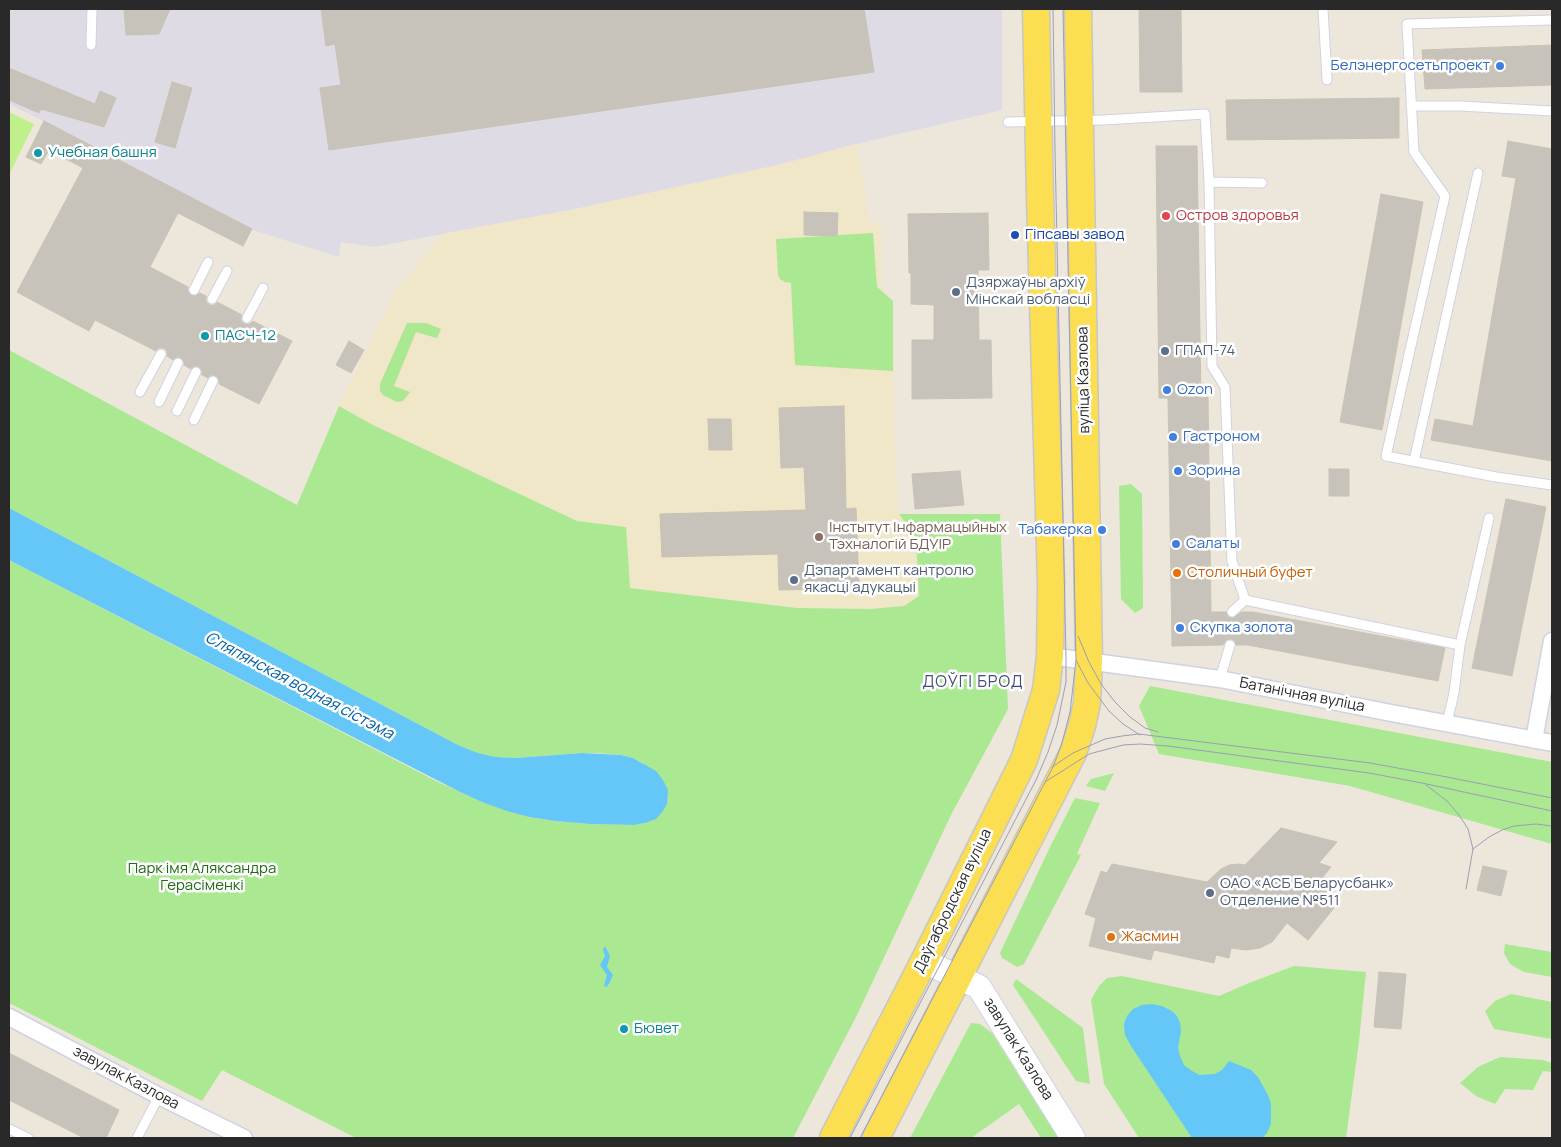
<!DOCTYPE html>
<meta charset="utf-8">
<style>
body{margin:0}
#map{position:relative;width:1561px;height:1147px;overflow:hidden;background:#ede6da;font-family:Manrope,sans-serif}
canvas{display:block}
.frame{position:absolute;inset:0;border:10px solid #292929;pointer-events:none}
</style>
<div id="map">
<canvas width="1561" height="1147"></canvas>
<div class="frame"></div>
</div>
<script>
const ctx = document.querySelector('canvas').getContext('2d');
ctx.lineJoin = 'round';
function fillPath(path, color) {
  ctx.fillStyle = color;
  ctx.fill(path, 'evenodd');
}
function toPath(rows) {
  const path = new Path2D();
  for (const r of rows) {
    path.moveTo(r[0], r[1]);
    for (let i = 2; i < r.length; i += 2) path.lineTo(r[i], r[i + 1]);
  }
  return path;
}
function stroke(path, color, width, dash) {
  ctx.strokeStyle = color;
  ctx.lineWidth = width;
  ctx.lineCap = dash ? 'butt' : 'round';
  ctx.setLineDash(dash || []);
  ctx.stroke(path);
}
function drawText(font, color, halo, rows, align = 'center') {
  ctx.font = font + ' Manrope,sans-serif';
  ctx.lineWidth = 5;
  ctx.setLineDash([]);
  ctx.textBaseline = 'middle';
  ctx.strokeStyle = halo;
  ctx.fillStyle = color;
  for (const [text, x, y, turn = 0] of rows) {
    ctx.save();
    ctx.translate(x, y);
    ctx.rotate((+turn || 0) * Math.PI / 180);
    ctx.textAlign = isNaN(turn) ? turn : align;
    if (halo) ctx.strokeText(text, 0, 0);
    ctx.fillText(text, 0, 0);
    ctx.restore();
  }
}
fillPath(toPath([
 [9,9,1002,9,1002,110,856,144,778,165,575,209,374,247,341,242,339,257,256,231,89,144,9,104]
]), '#dedbe5');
fillPath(toPath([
 [856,144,866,194,868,221,881,226,882,288,893,301,894,426,899,514,916,538,919,596,904,606,870,609,797,608,629,588,625,527,577,521,373,425,339,406,395,293,442,234,575,209,778,165]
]), '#f0e6c8');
fillPath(toPath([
 [873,233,877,287,893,301,893,371,795,365,791,283,785,282,780,279,778,274,776,239],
 [407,323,426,323,441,329,437,338,416,332,394,386,410,392,403,401,397,402,383,395,380,391,380,384],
 [9,350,297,505,339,406,373,425,577,521,626,527,630,588,797,608,870,609,904,606,919,596,916,538,899,514,1000,514,1008,709,951,815,857,1015,793,1138,356,1138,222,1070,202,1101,9,1003,9,560,436,781,482,802,529,817,555,821,590,824,634,825,645,823,643,763,633,758,621,755,596,753,582,753,516,758,496,757,478,753,458,745,9,508],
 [1131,484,1142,494,1143,608,1135,613,1121,599,1119,486],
 [1150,686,1552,762,1552,844,1350,786,1159,754,1139,706],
 [1114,773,1105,791,1086,786,1091,779],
 [1075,798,1100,803,1077,854,1081,855,1024,964,1017,967,1002,958,1000,953,1050,847],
 [1505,944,1552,952,1552,977,1524,972,1510,964,1504,953],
 [1294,966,1366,972,1359,1041,1346,1138,1139,1138,1104,1084,1091,1000,1099,986,1107,978,1122,976,1219,996,1249,983],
 [1016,979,1083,1028,1090,1084,1076,1081,1013,985],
 [1511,994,1552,1002,1552,1039,1494,1029,1485,1011,1495,1001],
 [971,1023,980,1024,992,1033,1058,1138,1041,1138,1019,1104,971,1138,910,1138],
 [1500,1057,1543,1060,1552,1063,1552,1072,1543,1071,1533,1090,1505,1089,1495,1104,1476,1096,1460,1083,1478,1067]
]), '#aae892');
fillPath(toPath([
 [9,112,34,124,9,175]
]), '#c0f08c');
fillPath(toPath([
 [9,508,458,745,478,753,496,757,516,758,582,753,621,755,633,758,656,771,663,780,668,790,667,804,663,811,656,819,645,823,634,825,590,824,555,821,529,817,507,811,482,802,460,792,9,560],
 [605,946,610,956,607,967,613,975,609,984,606,987,604,986,607,975,600,965,605,956,603,949],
 [1152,1004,1162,1006,1172,1011,1177,1016,1180,1023,1181,1031,1178,1048,1180,1056,1184,1065,1192,1071,1200,1075,1215,1074,1222,1070,1229,1061,1251,1070,1258,1077,1268,1095,1271,1104,1271,1124,1267,1133,1262,1138,1192,1138,1131,1046,1125,1035,1124,1024,1127,1016,1133,1009,1142,1005]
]), '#64c7f8');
const building = toPath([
 [124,9,170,9,159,34,126,35,124,9],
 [321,9,864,9,874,72,329,150,320,88,341,85,335,44,326,46,321,9],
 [1139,9,1181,9,1182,92,1140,92,1139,9],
 [1552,45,1552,85,1425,89,1422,50,1552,45],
 [9,68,95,104,100,91,116,98,104,127,41,109,39,113,9,100,9,68],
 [172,82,192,88,175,148,155,142,172,82],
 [1399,98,1399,138,1227,140,1226,100,1399,98],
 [44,121,252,229,243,246,178,213,150,267,188,287,188,291,191,295,195,296,200,293,206,296,206,302,210,305,215,305,217,302,242,315,241,321,245,324,250,324,253,321,292,341,259,404,219,384,219,380,216,376,212,375,208,378,202,375,202,371,199,367,195,366,191,369,184,365,184,362,181,358,177,357,173,360,167,356,167,351,164,348,158,348,156,351,95,320,89,331,17,292,83,168,49,150,41,164,26,157,44,121],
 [1508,141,1552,149,1552,461,1431,440,1435,419,1473,426,1516,178,1502,176,1508,141],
 [1156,146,1197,146,1201,398,1208,397,1211,612,1226,612,1228,617,1233,618,1241,612,1253,612,1445,648,1438,681,1248,645,1236,645,1235,641,1231,639,1226,640,1223,645,1172,646,1168,398,1159,398,1156,146],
 [1381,194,1423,202,1382,430,1340,422,1381,194],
 [804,212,838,213,837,236,804,235,804,212],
 [988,213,989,270,978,270,979,340,991,340,992,398,912,399,912,340,934,340,934,305,911,304,911,273,909,273,908,214,988,213],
 [349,341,364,350,351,373,336,365,349,341],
 [844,406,846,509,856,508,859,588,779,590,778,554,662,557,660,514,806,510,804,467,781,468,779,408,844,406],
 [708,419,731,419,732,450,709,450,708,419],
 [1329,469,1349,469,1349,496,1329,496,1329,469],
 [960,471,964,505,915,509,912,474,960,471],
 [1506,499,1546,507,1512,676,1472,668,1506,499],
 [1281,828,1337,842,1319,863,1331,867,1323,877,1334,886,1323,899,1334,908,1308,940,1287,923,1272,942,1260,948,1246,950,1231,948,1229,958,1216,955,1214,963,1154,950,1151,960,1089,946,1096,918,1085,914,1101,871,1107,873,1112,864,1207,882,1221,869,1229,865,1238,864,1245,865,1281,828],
 [1483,866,1507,871,1501,896,1477,890,1483,866],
 [1379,972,1406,974,1401,1029,1374,1027,1379,972],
 [9,1053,119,1110,106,1138,84,1138,9,1100,9,1053]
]);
fillPath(building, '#c8c3ba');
stroke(building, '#c8c2b4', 1);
const service = toPath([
 [1323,9,1327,80],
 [1552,20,1407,24,1414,152,1445,196,1386,456,1496,477,1552,485],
 [91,45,92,9],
 [1411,106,1460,106,1552,111],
 [1008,122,1103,120,1205,114,1209,182,1212,366,1225,387,1232,561,1245,600,1460,645],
 [1209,182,1262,183],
 [194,290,208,262],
 [212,299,227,271],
 [247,318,263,288],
 [140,392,161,354],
 [159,402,178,363],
 [177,411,196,372],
 [194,420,213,381],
 [1414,461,1478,173],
 [1232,612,1245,600],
 [1220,679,1230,645],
 [1447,723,1454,693,1460,645,1489,518],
 [9,1129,28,1138],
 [137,1138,159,1096]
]);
const minor = toPath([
 [1050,656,1220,679,1386,712,1552,743],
 [1534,740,1552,641],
 [9,1017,159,1096,244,1138]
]);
const secondary = toPath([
 [924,961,979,987,1073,1138]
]);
const primary = toPath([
 [833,1138,924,961,1024,760,1046,690,1050,656,1051,584,1040,198,1036,9],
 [876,1138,1073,753,1082,726,1087,703,1089,662,1078,9]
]);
stroke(service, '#cfd2e4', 11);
stroke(minor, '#cfd2e4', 19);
stroke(secondary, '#cfd2e4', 26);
stroke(primary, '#c7c7c7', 29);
stroke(service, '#fff', 9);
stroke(minor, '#fff', 16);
stroke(secondary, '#fff', 24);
stroke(primary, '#fbde51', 26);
stroke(toPath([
 [1078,636,1089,662,1101,684,1115,702,1130,717,1145,728,1158,732],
 [1076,660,1088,683,1109,711,1123,724,1140,735],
 [1052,767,1073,753,1105,739,1122,736,1139,734,1370,763,1447,777,1552,798],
 [1045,782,1089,754,1123,745,1140,744,1168,746,1369,773,1422,783,1552,811],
 [1426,785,1447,801,1459,815,1468,829,1473,849,1466,889],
 [1473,849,1489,837,1502,830,1514,826,1536,824,1552,826],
 [850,1138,1036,780,1048,752,1057,725,1066,682,1066,658,1055,150,1053,9],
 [860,1138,1053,767,1062,743,1070,712,1076,660,1063,9]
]), '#9c9eb5', 1);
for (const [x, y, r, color] of [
 [1500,66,5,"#3f7fe0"],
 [38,153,5,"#0f9aa8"],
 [1166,216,5,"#e0444e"],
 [1015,235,5,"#1a4fb4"],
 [956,292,5,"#5c6f8a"],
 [205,336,5,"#0f9aa8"],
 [1165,351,5,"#5c6f8a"],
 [1167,390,5,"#3f7fe0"],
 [1173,437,5,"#3f7fe0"],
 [1178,471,5,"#3f7fe0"],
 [1102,530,5,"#3f7fe0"],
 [819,537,5,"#8d6e63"],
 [1176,544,5,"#3f7fe0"],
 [1177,573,5,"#e8710a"],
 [794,580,5,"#5c6f8a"],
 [1180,628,5,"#3f7fe0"],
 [1210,893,5,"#5c6f8a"],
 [1111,937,5,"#e8710a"],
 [624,1029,5,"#0f9aa8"]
]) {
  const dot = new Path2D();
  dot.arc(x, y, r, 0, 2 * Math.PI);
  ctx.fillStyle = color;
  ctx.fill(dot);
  stroke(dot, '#fff', 2);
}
drawText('15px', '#366cbe', '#fff', [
 ["Белэнергосетьпроект",1490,66,"right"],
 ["Ozon",1177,390],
 ["Гастроном",1183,437],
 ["Зорина",1188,471],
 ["Табакерка",1092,530,"right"],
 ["Салаты",1186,544],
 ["Скупка золота",1190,628]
], 'left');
drawText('15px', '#0d838f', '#fff', [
 ["Учебная башня",48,153],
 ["ПАСЧ-12",215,336],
 ["Бювет",634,1029]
], 'left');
drawText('15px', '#be3a42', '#fff', [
 ["Остров здоровья",1176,216]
], 'left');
drawText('15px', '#164399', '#fff', [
 ["Гіпсавы завод",1025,235]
], 'left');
drawText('15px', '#4e5e75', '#fff', [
 ["Дзяржаўны архіў",966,283],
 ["Мінскай вобласці",966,300],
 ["ГПАП-74",1175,351],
 ["Дэпартамент кантролю",804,571],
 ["якасці адукацыі",804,588],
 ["ОАО «АСБ Беларусбанк»",1220,884],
 ["Отделение №511",1220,901]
], 'left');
drawText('15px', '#292929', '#fff', [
 ["вуліца Казлова",1084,380,-91],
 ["Батанічная вуліца",1302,695,11],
 ["Даўгабродская вуліца",953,901,-64],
 ["завулак Казлова",1018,1049,58],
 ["завулак Казлова",126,1078,28]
]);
drawText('15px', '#785e54', '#fff', [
 ["Інстытут Інфармацыйных",829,528],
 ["Тэхналогій БДУІР",829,545]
], 'left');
drawText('15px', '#c56008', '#fff', [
 ["Столичный буфет",1187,573],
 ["Жасмин",1121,937]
], 'left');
drawText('15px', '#216c14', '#fff', [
 ["Парк імя Аляксандра",202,869],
 ["Герасіменкі",202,886]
]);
ctx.letterSpacing = '1px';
drawText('16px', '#464d7d', '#fff', [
 ["ДОЎГІ БРОД",973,683]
]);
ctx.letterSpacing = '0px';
drawText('italic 16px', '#0362a4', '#fff', [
 ["Сляпянская водная сістэма",299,686,28]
]);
</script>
